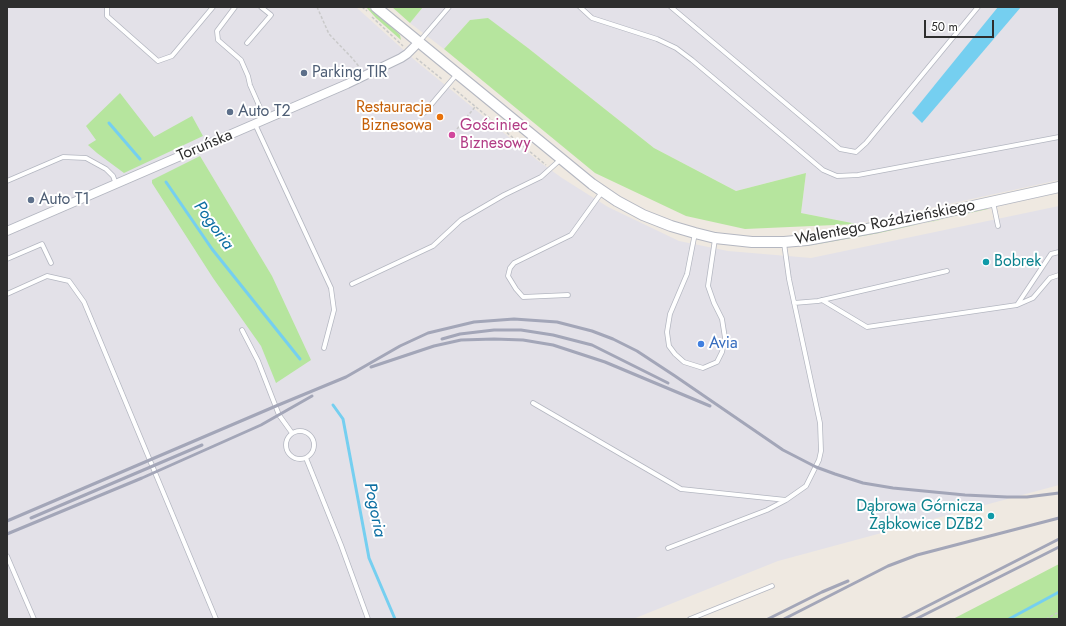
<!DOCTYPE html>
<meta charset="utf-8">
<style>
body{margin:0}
#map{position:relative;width:1066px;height:626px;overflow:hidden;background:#efe9e1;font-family:Jost,sans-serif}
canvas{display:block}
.frame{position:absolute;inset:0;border:8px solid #2e2e2e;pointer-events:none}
.scale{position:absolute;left:924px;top:20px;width:70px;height:18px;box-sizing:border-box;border:2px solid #2e2e2e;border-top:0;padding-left:5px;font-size:12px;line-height:14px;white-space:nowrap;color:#2e2e2e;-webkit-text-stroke:3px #fff;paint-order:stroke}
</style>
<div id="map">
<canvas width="1066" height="626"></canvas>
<div class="frame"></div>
<div class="scale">50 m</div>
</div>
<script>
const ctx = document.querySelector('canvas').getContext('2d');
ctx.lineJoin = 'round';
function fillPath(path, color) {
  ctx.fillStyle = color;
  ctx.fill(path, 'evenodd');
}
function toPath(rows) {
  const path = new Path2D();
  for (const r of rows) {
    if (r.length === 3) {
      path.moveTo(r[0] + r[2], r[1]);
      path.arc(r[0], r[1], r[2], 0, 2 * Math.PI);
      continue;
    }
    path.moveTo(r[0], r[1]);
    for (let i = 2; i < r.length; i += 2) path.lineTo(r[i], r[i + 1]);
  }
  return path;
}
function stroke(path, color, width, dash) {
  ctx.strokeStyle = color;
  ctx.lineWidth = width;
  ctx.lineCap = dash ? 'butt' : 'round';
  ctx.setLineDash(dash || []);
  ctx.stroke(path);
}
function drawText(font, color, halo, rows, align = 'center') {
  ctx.font = font + ' Jost,sans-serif';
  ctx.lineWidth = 4;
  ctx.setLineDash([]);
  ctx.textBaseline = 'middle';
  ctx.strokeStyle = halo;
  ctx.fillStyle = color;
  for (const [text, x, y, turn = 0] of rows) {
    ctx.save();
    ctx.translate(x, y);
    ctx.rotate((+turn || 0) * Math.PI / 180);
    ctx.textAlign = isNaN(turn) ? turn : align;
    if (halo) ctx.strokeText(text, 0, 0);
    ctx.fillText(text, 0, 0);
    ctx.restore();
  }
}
fillPath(toPath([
 [7,7,356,7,417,62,537,160,562,178,608,207,679,241,728,251,811,258,1059,206,1059,485,778,561,633,619,7,619],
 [423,7,1059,7,1059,180,857,224,801,213,806,173,736,191,654,148,528,48,488,19,470,20,444,49,410,23]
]), '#e3e1e8');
fillPath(toPath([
 [366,7,368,7,396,31,400,35,401,40,376,18],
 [392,7,423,7,410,23],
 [488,18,528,48,654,148,736,191,806,173,801,213,857,224,745,229,686,216,595,173,444,49,470,20],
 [120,93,154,137,192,116,203,136,124,173,97,153,88,145,96,140,86,126],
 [200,156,272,276,311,360,276,383,261,346,213,278,152,183,152,180],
 [985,209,988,209,879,233,801,247,935,221],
 [1059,564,1059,619,953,619,1036,576]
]), '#b6e59e');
fillPath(toPath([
 [998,7,1021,7,922,123,912,113]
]), '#75cff0');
stroke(toPath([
 [109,123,140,159],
 [166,182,212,249,300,359],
 [333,405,343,419,369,558,395,619],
 [1009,619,1059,592]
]), '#75cff0', 3);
const service = toPath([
 [107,7,107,16,158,61,172,56,213,7],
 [235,7,217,31,218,40,241,60,248,76,250,85,265,119],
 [580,7,592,18,657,39,676,48,692,60,823,170,837,176,858,175,1059,137],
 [671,7,840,149,856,152,866,143,978,7],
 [419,42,449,7],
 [247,43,271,15,261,7],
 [424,113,457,74],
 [255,124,331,288,334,310,324,348],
 [7,181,63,157,86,158,106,169,113,176,116,184],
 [993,202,998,226],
 [695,233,687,274,670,314,667,332,669,346,675,354,684,362,703,368,717,362,722,352,725,338,722,319,714,303,708,286,715,239],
 [7,259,42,244,51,263],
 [352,284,433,246,461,220,504,195,541,177,561,159],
 [7,294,47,276,69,281,84,302,216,619],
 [568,295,523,297,516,289,508,276,510,268,514,263,571,235,602,192],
 [822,300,867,327,1017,305,1033,298,1050,278,1059,275],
 [794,303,818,301,947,271],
 [1017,305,1051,254,1059,252],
 [242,330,258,361,279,415,292,433],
 [533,403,681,489,786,500],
 [300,445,14],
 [306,458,341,545,368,619],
 [668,548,767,510,786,500,806,486,819,460,821,451,820,423,789,279,784,243],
 [7,556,34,619],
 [690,619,772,586]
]);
const minor = toPath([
 [7,231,347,84,401,58,407,54,419,42]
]);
const tertiary = toPath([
 [376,7,592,184,617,201,643,215,671,226,695,233,715,238,752,242,784,242,807,240,878,227,1059,187]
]);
stroke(service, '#b4b7c1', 5.5);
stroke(minor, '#b4b7c1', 10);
stroke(tertiary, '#b4b7c1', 12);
stroke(toPath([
 [317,7,329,34,352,58,361,69],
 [362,7,367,11],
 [372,17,403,46],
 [416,58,443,80],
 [453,88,546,165],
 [457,129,475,107],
 [1046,619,1059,612]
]), '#c9c9c9', 1.5, [3, 2]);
stroke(service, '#fff', 4);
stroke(minor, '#fff', 8);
stroke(tertiary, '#fff', 10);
stroke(toPath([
 [442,339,460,334,494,330,521,330,553,335,592,345,668,383],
 [371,367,434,346,461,340,494,339,523,340,553,345,605,362,710,406],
 [31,518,202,445],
 [7,521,276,406,346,377,400,346,428,333,474,322,514,319,557,322,592,331,613,339,637,351,675,376,783,450,816,467,835,474,863,483,893,488,965,495,1007,497,1027,497,1059,493],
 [7,534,142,478,261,425,312,396],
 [768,619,822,592,848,581],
 [784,619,888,566,917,555,1059,518],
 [902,619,1059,539],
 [916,619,1059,547]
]), '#a3a6b8', 3);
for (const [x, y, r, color] of [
 [304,73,4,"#5c6f8a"],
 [230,112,4,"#5c6f8a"],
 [440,117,4,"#e8710a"],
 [452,135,4,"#d1479c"],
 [31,200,4,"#5c6f8a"],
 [986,262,4,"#0f9aa8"],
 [701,344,4,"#3f7fe0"],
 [991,516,4,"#0f9aa8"]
]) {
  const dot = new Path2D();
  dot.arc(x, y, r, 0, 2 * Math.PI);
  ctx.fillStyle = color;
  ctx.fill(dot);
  stroke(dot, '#fff', 1.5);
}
drawText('16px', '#4e5e75', '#fff', [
 ["Parking TIR",312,73],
 ["Auto T2",238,112],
 ["Auto T1",39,200]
], 'left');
drawText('16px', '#c56008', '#fff', [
 ["Restauracja",432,108],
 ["Biznesowa",432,126]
], 'right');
drawText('16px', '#b23c85', '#fff', [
 ["Gościniec",460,126],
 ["Biznesowy",460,144]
], 'left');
drawText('16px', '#2e2e2e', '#fff', [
 ["Toruńska",205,146,-23],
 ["Walentego Roździeńskiego",885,223,-11]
]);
drawText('16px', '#0d838f', '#fff', [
 ["Bobrek",994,262],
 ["Dąbrowa Górnicza",983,507,"right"],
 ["Ząbkowice DZB2",983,525,"right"]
], 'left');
drawText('16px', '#366cbe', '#fff', [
 ["Avia",709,344]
], 'left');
drawText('italic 17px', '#0d6fa3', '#fff', [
 ["Pogoria",213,226,54],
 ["Pogoria",374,510,79]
]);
</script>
